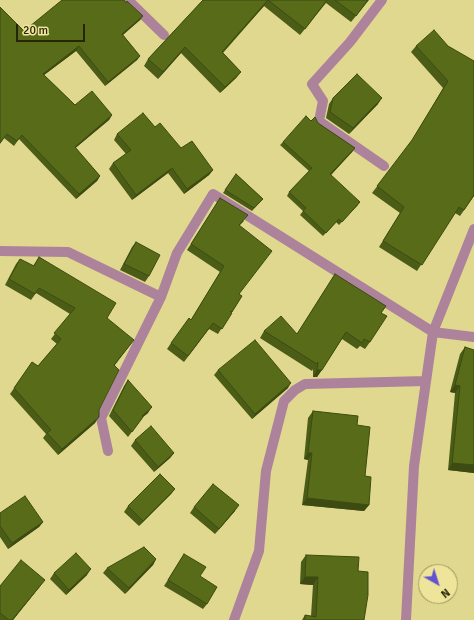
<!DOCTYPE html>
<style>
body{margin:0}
#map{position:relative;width:474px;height:620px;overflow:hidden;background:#e0d88e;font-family:Signika,sans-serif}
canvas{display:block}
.north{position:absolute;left:418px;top:564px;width:40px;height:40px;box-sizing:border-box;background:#eee59b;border:1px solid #9f985f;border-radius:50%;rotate:141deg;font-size:11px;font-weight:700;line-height:16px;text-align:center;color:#282506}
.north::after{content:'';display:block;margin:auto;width:14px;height:18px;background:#6055ce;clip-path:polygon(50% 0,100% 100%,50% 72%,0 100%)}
.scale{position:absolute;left:16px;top:24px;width:69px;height:18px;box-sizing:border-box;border:2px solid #282506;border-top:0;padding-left:5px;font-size:12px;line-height:14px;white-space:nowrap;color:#282506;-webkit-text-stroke:3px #eee59b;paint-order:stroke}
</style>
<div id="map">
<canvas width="474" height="620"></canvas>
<div class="north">N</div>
<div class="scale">20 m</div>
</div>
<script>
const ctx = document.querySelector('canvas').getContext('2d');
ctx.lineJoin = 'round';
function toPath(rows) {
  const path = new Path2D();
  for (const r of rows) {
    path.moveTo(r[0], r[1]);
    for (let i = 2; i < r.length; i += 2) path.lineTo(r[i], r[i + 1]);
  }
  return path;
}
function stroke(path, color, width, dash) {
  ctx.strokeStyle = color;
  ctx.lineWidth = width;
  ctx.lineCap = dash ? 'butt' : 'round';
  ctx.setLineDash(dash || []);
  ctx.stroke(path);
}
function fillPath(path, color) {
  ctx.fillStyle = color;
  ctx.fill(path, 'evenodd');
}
stroke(toPath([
 [128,0,164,35],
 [382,0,350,42,312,84,323,101,319,121,384,166],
 [0,251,68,252,161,297,177,253,213,194,433,332,474,337],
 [108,451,101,418,161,297],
 [234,620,259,551,266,471,284,401,295,390,305,384,426,381],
 [406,620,414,466,433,332,474,229]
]), '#ac839b', 10);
fillPath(toPath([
 [203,0,369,0,351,22,326,3,300,35,264,6,223,53,241,72,236,78,220,93,181,53,158,79,144,66,148,59],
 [126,3,143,16,140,20,123,35,140,56,137,60,105,86,76,51,44,75,75,105,112,115,109,120,75,148,100,176,97,181,76,199,19,139,14,146,4,138,0,144,0,7,24,31],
 [416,46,474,61,474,196,460,216,455,213,417,271,379,247,400,213,372,193,410,144,443,88,411,52],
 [333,98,378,104,349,134,326,118,329,104],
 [311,121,318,123,355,148,352,152,331,175,358,205,339,225,336,222,323,236,300,215,303,211,287,196,289,192,309,171,280,145,283,142],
 [155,127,181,148,213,170,209,175,184,194,168,173,132,200,109,169,113,163,126,154,114,140,117,134],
 [236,174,263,199,252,211,223,193],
 [220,198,244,221,239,226,239,295,242,296,218,334,209,329,184,362,167,349,171,343,191,320,220,272,187,250],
 [136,242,149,276,145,282,120,270,132,247],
 [39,257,107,318,130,345,115,365,99,410,95,423,58,455,43,438,46,434,10,394,32,362,38,366,57,344,51,339,70,314,36,293,31,300,5,285,16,264,20,259,33,266],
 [335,274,381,313,370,342,365,349,360,346,357,349,342,339,317,377,313,377,313,369,312,371,260,338,264,331,297,334],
 [465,347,474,473,448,470,455,393,450,392,460,354],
 [218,370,288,388,252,419,214,375],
 [128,380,148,413,143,417,128,437,109,416,124,386],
 [313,411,357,425,365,476,369,505,364,511,302,505,308,460,304,459,308,418],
 [135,440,174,453,170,458,154,472,131,446],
 [175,489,171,494,139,526,124,512,128,506],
 [194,507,235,511,215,534,190,513],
 [0,513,43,522,39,527,8,549,0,537],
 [184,554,200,576,207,604,203,609,164,586],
 [306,555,358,571,364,620,302,620,305,615,311,616,313,585,300,584,301,562],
 [156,559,153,565,125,594,103,573,107,568],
 [54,573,87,575,66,595,50,579],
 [41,585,13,620,0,620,0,586]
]), '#4b5c16');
fillPath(toPath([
 [268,0,264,6,217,58,222,52],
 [143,16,140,20,119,38,122,34],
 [79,46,76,51,40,78,43,74],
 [185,47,181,53,158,79,163,72],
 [140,56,137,60,105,86,108,82],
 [241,72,236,78,220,93,225,87],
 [382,98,378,104,349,134,353,128],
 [112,115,109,120,72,151,75,147],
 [355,148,352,152,328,178,330,174],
 [172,168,168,173,132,200,136,195],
 [213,170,209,175,184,194,187,189],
 [100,176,97,181,76,199,79,194],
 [317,370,322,370,317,377,313,377],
 [291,383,288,388,252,419,255,414],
 [455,385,460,386,455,393,450,392],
 [152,407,148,413,138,421,142,416],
 [99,417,95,423,58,455,62,449],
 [174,453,170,458,154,472,158,467],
 [308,453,312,453,308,460,304,459],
 [452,463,474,465,474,473,448,470],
 [175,489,171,494,139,526,143,521],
 [307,498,369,505,364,511,302,505],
 [239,505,235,511,215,534,219,529],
 [43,522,39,527,8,549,12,543],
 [156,559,153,565,125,594,129,588],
 [91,569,87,575,66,595,69,590],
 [305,577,318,577,313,585,300,584],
 [45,580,13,620,12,620]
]), '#3d4b12');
const building = toPath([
 [62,0,124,0,126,3,127,1,143,16,122,34,140,56,108,82,79,46,43,74,75,105,92,91,112,115,75,147,100,176,79,194,22,135,17,141,7,134,0,143,0,7,24,31,62,0],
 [203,0,327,0,305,29,268,0,222,52,241,72,225,87,185,47,163,72,148,59,203,0],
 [335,0,368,0,356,16,335,0],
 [434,30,448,46,474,61,474,195,464,210,459,207,422,265,383,241,404,207,377,186,412,140,448,81,416,46,434,30],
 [357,74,382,98,353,128,330,112,333,98,357,74],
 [143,113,155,127,160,123,181,148,192,141,213,170,187,189,172,168,136,195,113,163,131,150,117,134,143,113],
 [306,116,311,121,315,117,318,123,355,148,330,174,360,202,342,222,339,219,326,233,303,211,306,208,289,192,312,168,283,142,306,116],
 [236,174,263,199,254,208,225,190,236,174],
 [220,198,248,215,239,225,272,251,239,294,242,296,232,312,230,311,232,313,222,329,213,323,188,356,171,343,189,318,191,320,224,266,191,244,220,198],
 [136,242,160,255,149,276,124,264,136,242],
 [39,257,116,303,107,318,134,340,114,365,119,370,99,410,99,417,62,449,47,433,51,430,14,388,32,362,38,366,61,339,54,333,75,308,39,288,35,294,9,279,20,259,34,266,39,257],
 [335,274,386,306,381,313,387,316,370,342,364,339,362,343,346,332,322,370,317,370,318,362,317,364,264,331,281,316,297,334,335,274],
 [255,340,291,383,255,414,218,370,255,340],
 [465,347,474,350,474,465,452,463,460,386,455,385,465,347],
 [128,380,152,407,142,416,143,417,132,432,113,410,128,380],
 [313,411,358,416,357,425,370,427,365,476,371,477,369,505,307,498,312,453,308,453,313,411],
 [151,426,174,453,158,467,135,440,151,426],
 [160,474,175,489,143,521,128,506,160,474],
 [213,484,239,505,219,529,194,507,213,484],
 [25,496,43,522,12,543,0,526,0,513,25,496],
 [144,547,156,559,129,588,107,568,144,547],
 [76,553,91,569,69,590,54,573,76,553],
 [184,554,206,567,200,576,217,587,207,604,168,580,184,554],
 [306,555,359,557,358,571,368,572,368,595,364,620,305,620,305,615,316,617,318,577,305,577,306,555],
 [21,560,45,580,12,620,9,620,0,613,0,586,21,560]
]);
fillPath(building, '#576b19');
stroke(building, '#3d4b12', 1);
</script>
